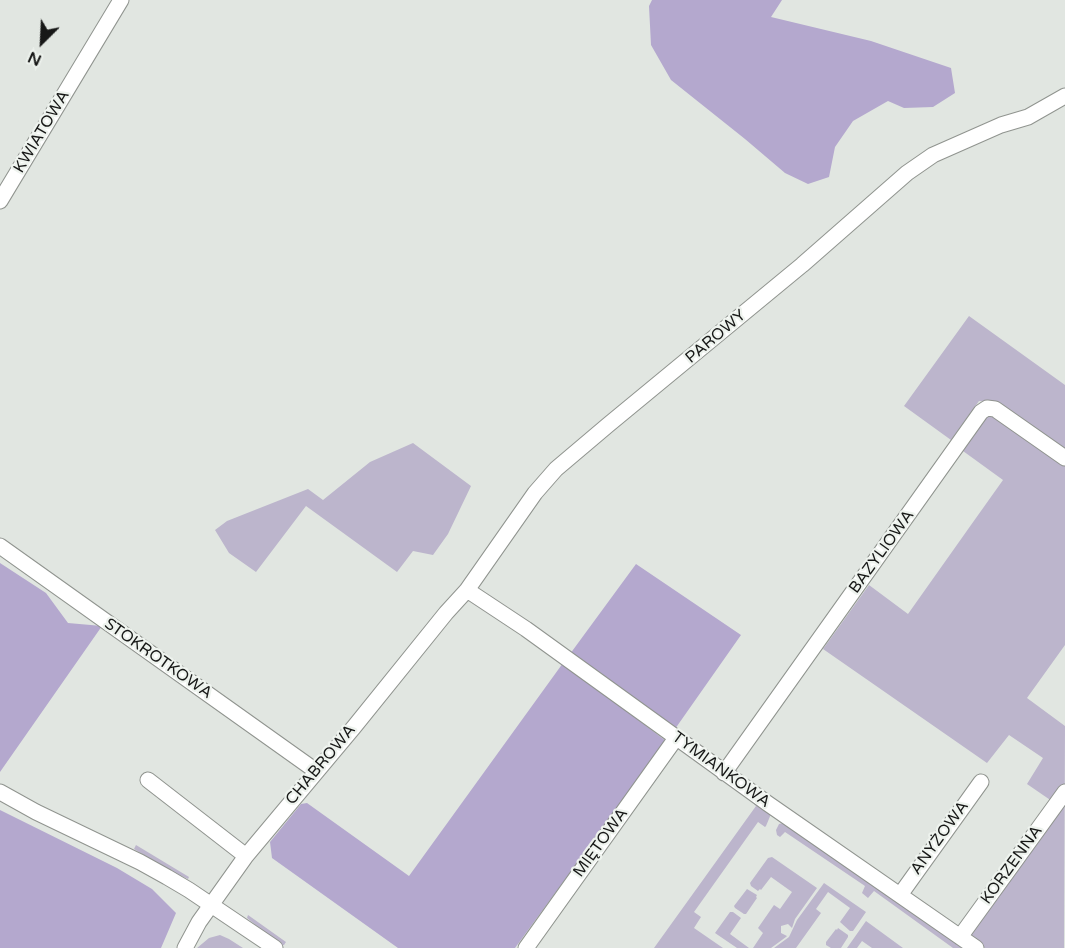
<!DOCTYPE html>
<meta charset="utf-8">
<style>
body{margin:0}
#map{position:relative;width:1065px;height:948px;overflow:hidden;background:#e1e6e1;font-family:"Varela Round",sans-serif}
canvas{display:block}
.north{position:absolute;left:12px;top:12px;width:60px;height:60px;-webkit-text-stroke:4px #eef3ee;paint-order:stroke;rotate:204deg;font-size:16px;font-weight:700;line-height:24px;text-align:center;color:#171817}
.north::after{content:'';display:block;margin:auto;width:21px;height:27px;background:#171817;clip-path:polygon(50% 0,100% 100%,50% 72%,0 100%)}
</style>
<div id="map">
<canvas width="1065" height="948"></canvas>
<div class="north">N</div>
</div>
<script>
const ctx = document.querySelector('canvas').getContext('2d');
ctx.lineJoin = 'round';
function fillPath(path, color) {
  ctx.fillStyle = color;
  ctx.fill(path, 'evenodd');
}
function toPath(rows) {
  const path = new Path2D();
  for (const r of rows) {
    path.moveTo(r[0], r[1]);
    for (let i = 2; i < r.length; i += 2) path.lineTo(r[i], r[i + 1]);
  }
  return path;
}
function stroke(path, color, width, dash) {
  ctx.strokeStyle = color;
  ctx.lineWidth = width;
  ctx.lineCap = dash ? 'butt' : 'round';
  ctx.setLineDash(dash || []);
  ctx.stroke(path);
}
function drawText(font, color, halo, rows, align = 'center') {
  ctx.font = font + ' "Varela Round",sans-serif';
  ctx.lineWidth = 4.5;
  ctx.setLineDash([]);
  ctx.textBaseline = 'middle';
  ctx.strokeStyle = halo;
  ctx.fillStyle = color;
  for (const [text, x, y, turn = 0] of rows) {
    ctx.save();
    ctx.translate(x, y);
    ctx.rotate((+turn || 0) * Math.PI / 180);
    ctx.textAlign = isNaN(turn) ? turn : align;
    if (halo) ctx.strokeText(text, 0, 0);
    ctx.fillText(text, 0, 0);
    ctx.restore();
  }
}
fillPath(toPath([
 [969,316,1065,385,1065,453,995,402,979,401,951,440,904,406],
 [988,414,998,414,1065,463,1065,645,1027,698,1065,726,1064,948,985,948,965,934,1059,806,1027,784,1043,758,1009,735,987,763,823,649,869,585,908,614,971,525,1003,480,963,451],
 [413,443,471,486,448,534,433,555,413,551,397,572,306,506,256,572,229,553,215,530,227,521,308,489,323,500,370,462],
 [755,801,771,814,766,826,765,827,758,822,694,912,701,917,694,928,723,948,654,948,756,806,754,804],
 [783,823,969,948,953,948,874,891,868,898,862,893,865,886,785,832,780,837,777,835,776,830,779,824],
 [136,845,189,877,188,879,167,869,134,849],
 [772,857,817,888,795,919,792,928,788,924,781,926,781,933,787,936,786,937,771,948,753,948,763,933,758,928,774,905,780,909,792,892,771,877,761,890,760,889,758,891,751,886,750,883,768,858],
 [824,883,866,912,853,931,850,931,840,922,850,908,828,892,816,909,821,913,796,948,774,948,789,937,797,920],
 [747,889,757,895,756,897,757,898,746,914,744,914,735,908,734,906],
 [730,912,733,912,741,918,730,934,749,948,737,948,715,933],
 [248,915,286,942,284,945,281,946,247,918],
 [866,921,903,948,872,948,862,941,857,948,847,948],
 [838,928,848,935,848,937,841,948,831,948,826,945,826,942,836,929,837,930],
 [220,935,229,939,243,948,197,948,209,938]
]), '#bcb5cc');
fillPath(toPath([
 [652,0,782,0,771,17,871,41,951,68,955,93,933,107,904,108,888,101,853,121,835,147,829,177,808,184,785,173,745,139,671,80,651,45,649,6],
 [0,563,46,593,68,623,102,626,0,772],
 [636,564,741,635,675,729,570,654],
 [563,663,666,741,515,948,398,948,272,858,270,842,301,804,307,803,409,876],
 [0,810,117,868,152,889,176,913,161,948,0,948]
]), '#b4a8ce');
const minor = toPath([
 [0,201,121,0],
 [0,546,316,771],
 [467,590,526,629,767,803,976,948],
 [724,773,981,412,987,408,995,409,1065,458],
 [148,780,246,856],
 [0,792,36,812,140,862,167,877,189,890,275,948],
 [900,895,981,782],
 [960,937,1065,792],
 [185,948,199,922,246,856,354,727,446,613,467,590,535,493,556,469,608,425,802,265,907,173,933,155,1001,125,1028,117,1065,96],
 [526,948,676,738]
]);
stroke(minor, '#90948f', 17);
stroke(minor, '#fff', 15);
drawText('16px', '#171817', '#eef3ee', [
 ["KWIATOWA",42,132,-59],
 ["PAROWY",716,337,-40],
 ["BAZYLIOWA",882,552,-54],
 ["STOKROTKOWA",158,659,35],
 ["CHABROWA",321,765,-50],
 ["TYMIANKOWA",721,770,36],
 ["ANYŻOWA",940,838,-54],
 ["MIĘTOWA",601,843,-54],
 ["KORZENNA",1012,865,-54]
]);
</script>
